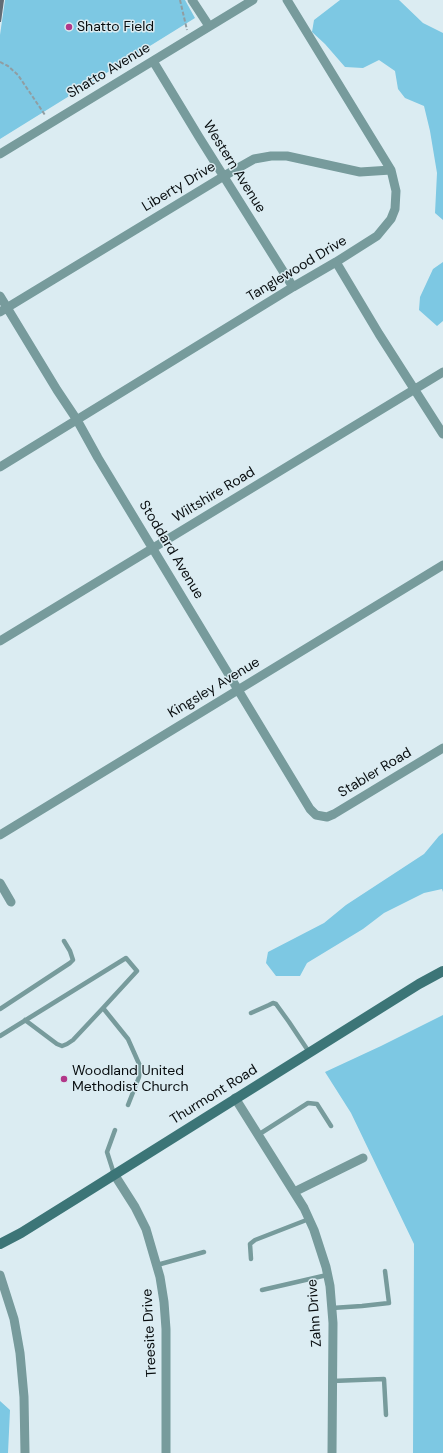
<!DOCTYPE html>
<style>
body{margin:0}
canvas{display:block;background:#dbecf2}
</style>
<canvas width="443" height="1453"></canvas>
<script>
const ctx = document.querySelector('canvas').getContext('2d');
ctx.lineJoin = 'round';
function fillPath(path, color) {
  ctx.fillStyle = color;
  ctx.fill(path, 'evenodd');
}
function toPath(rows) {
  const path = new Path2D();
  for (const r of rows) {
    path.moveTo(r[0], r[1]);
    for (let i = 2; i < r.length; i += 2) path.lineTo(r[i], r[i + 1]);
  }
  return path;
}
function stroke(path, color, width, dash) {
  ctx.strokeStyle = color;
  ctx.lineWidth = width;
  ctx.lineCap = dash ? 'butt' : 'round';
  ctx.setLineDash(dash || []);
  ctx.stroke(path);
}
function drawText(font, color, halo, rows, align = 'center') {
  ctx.font = font + ' "DM Sans",sans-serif';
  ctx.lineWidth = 3;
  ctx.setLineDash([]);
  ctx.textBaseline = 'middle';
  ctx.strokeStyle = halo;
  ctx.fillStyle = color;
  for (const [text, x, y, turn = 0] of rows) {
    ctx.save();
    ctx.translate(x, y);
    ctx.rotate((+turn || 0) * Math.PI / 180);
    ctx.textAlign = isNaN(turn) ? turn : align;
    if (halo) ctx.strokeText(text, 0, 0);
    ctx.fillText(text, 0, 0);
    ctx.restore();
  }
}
fillPath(toPath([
 [5,0,185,0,195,18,0,139,0,35],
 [340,0,399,0,423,23,443,33,443,220,435,213,437,173,430,131,424,106,405,98,398,89,395,71,379,60,363,68,345,67,325,44,312,32,314,20],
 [443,262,443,321,437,326,419,310,420,297,433,269],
 [443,833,443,892,442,889,424,893,384,913,363,929,307,963,300,976,276,976,266,963,268,952,324,923,346,905,424,854,439,836],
 [443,1015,443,1453,413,1453,414,1244,351,1113,325,1072,381,1046],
 [0,1401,10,1410,8,1453,0,1453]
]), '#7dc8e3');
fillPath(toPath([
 [0,0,4,0,1,22,0,22]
]), '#616c75');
stroke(toPath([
 [180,0,187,30],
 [0,62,8,66,18,75,45,115]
]), '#909da2', 2, [4, 2]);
stroke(toPath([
 [0,1009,70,963,73,960,70,951,64,941],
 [251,1013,269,1005,273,1003,276,1004,289,1022,309,1052],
 [25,1020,57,1044,62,1046,67,1044,73,1040,103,1008],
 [0,1036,126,958,137,971,103,1008,128,1039,140,1066,139,1077,128,1105],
 [258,1135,308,1103,317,1104,331,1126],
 [114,1174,107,1152,115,1130],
 [251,1259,250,1244,255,1240,309,1219],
 [157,1265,204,1252],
 [262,1290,327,1275],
 [332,1308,362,1306,389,1303,385,1271],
 [332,1381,384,1379,386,1415]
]), '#779b9c', 4.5);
stroke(toPath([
 [192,0,209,26],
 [153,61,199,137,293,287],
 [0,154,253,0],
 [336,262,379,334,443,434],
 [0,296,57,390,77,420,98,458,310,809,316,815,327,817,334,814,443,748],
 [0,312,224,176,254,159,271,156,287,156,360,172,391,170],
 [0,467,293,287,336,262,377,236,391,219,395,209,396,191,391,170,287,0],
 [0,641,443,372],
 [0,835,443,565],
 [0,883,11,902],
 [235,1098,304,1208,314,1230,326,1267,330,1286,333,1323,332,1453],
 [114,1174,135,1207,146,1229,160,1277,164,1302,166,1329,166,1453],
 [294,1192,363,1158],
 [0,1275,14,1319,20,1353,24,1397,25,1453]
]), '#779b9c', 9);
stroke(toPath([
 [0,1244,21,1233,82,1195,419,984,443,971]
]), '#3c7577', 10);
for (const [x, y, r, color] of [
 [69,27,4,"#b23789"],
 [64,1079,4,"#b23789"]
]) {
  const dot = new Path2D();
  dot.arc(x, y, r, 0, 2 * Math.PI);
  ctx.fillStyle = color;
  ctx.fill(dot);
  stroke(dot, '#dbecf2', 1.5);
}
drawText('14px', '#080d0f', '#dbecf2', [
 ["Shatto Field",77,27],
 ["Woodland United",72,1071],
 ["Methodist Church",72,1087]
], 'left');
drawText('14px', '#080d0f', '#dbecf2', [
 ["Shatto Avenue",109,71,-31],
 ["Western Avenue",234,167,58],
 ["Liberty Drive",179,187,-31],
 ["Tanglewood Drive",297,269,-31],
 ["Wiltshire Road",214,495,-31],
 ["Stoddard Avenue",171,550,59],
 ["Kingsley Avenue",214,688,-31],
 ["Stabler Road",375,773,-31],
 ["Thurmont Road",214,1095,-32],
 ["Zahn Drive",315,1313,-94],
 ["Treesite Drive",150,1333,-93]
]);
</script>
